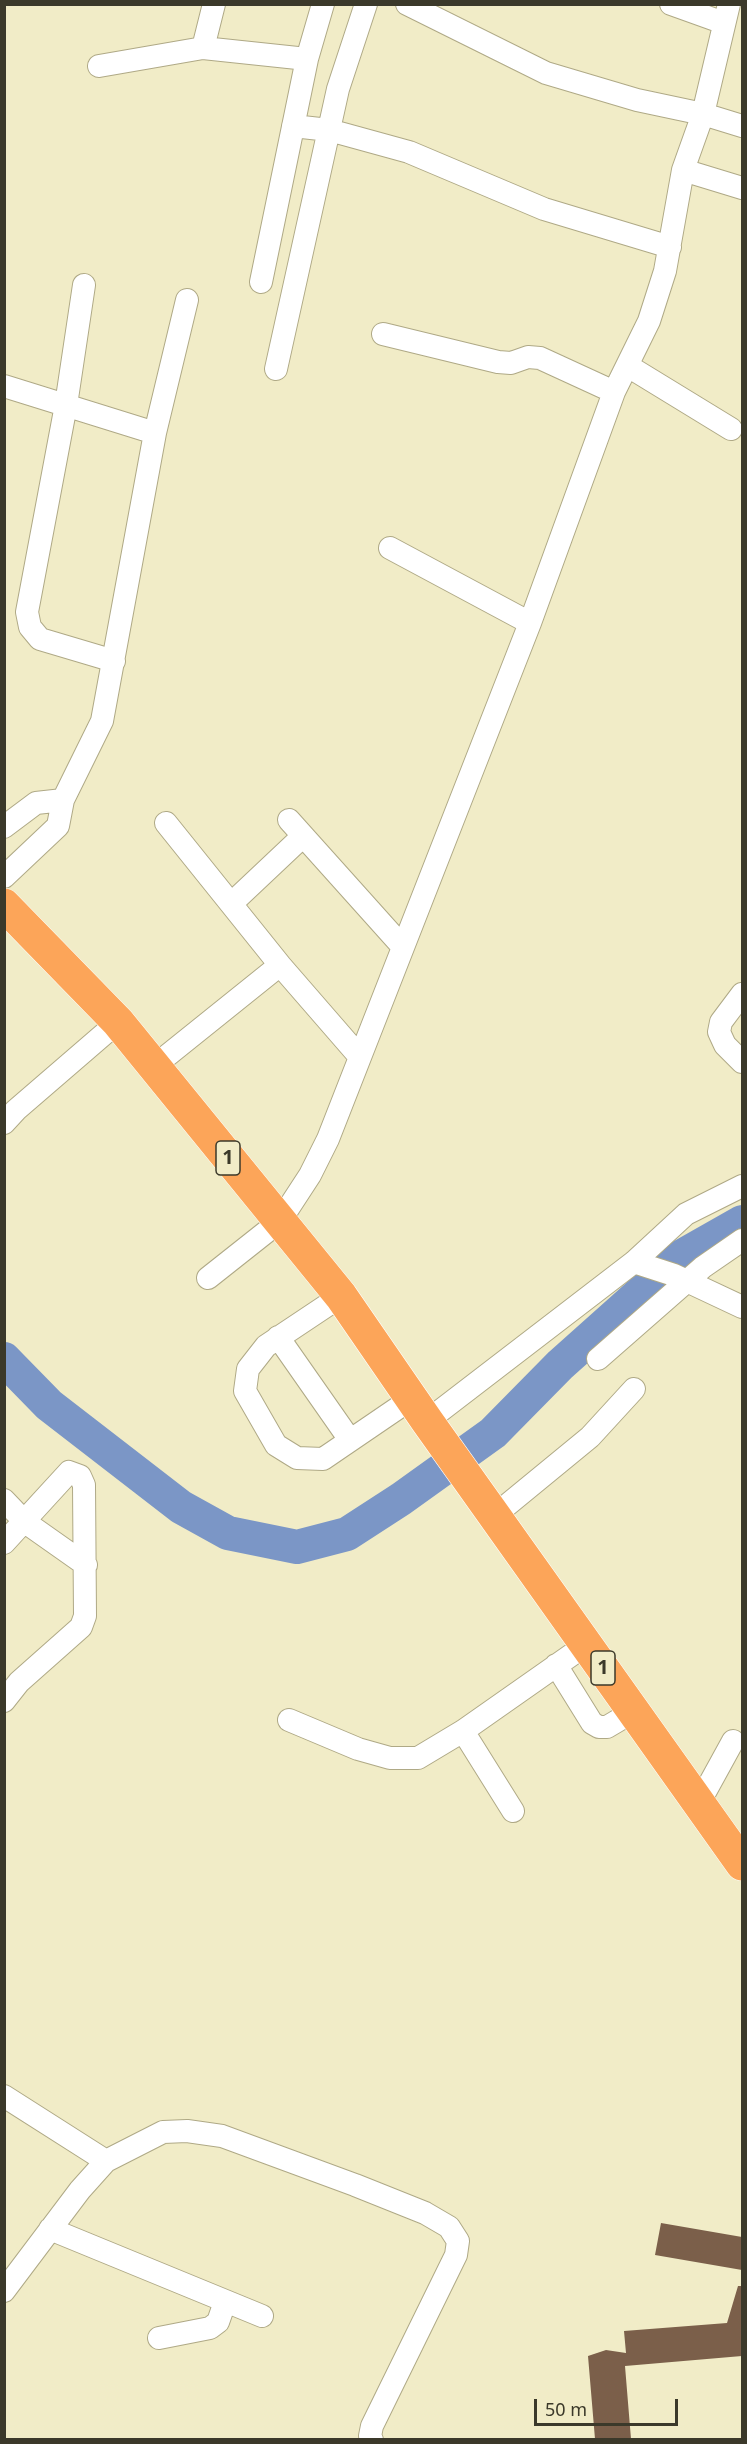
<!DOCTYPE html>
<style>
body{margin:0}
#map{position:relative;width:747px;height:2444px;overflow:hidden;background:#f1ecc7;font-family:"Noto Sans",sans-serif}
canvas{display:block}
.frame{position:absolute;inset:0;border:6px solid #3b392a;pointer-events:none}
.scale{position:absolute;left:534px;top:2399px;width:144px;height:27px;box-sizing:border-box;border:3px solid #3b392a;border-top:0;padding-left:8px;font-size:18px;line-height:21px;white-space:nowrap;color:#3b392a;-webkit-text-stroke:4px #f1ecc7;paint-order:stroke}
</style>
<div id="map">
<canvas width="747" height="2444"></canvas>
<div class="frame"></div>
<div class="scale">50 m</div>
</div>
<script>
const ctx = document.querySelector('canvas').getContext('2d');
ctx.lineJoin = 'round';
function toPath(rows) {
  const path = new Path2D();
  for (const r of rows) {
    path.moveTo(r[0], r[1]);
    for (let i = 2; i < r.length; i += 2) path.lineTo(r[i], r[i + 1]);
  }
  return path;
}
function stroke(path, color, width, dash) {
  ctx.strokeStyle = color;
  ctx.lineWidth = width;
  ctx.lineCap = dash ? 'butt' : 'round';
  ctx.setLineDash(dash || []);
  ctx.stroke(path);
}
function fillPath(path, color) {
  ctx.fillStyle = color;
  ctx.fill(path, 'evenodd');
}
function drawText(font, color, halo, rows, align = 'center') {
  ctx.font = font + ' "Noto Sans",sans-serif';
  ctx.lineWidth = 6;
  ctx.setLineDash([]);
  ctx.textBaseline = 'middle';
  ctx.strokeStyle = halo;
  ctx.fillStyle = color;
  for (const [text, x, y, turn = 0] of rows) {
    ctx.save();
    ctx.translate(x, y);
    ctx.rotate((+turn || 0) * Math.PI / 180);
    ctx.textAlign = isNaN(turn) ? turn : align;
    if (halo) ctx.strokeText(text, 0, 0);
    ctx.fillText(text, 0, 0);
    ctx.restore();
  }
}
stroke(toPath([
 [4,1359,49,1405,181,1507,228,1533,297,1547,347,1534,401,1499,493,1433,560,1365,682,1256,742,1222]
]), '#7b96c6', 34);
fillPath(toPath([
 [661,2223,742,2237,742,2270,655,2255],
 [738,2286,742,2286,742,2356,625,2366,631,2439,595,2439,588,2356,606,2350,626,2353,624,2331,727,2323]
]), '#7b5f4a');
const minor = toPath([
 [407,4,546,73,637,100,703,114,742,126],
 [671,4,724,23],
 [203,48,307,59],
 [99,66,203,48,214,4],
 [293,126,329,130,409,152,544,209,670,247],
 [683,170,742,188],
 [261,282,307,59,323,4],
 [84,285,66,405,27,612,30,627,40,639,114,661],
 [383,334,498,362,511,363,528,357,540,358,614,392],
 [628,366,731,429],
 [276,369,338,89,366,4],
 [4,386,155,433],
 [390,548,530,623],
 [289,820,402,946],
 [166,823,280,965,359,1056],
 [4,827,36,803,63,800],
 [4,877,58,826,63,800,102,721,155,433,187,300],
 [232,903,302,837],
 [742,994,721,1022,719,1032,725,1045,742,1062],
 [153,1067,280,965],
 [4,1123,16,1110,118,1022],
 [634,1262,674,1275,742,1307],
 [208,1278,280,1221,310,1175,328,1139,530,623,614,392,649,321,665,271,683,170,703,114,729,4],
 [341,1296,266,1346,248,1369,245,1391,276,1445,297,1458,323,1459,411,1399],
 [278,1337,350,1440],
 [598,1359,703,1267,742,1240],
 [427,1421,634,1262,686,1214,742,1186],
 [4,1500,25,1522,86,1565],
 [495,1515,590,1437,634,1389],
 [4,1543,69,1472,80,1476,84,1485,85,1616,81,1627,19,1682,4,1701],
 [556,1665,592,1723,599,1727,607,1727,634,1711],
 [289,1720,358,1749,390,1758,418,1758,463,1731,587,1644],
 [463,1731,513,1811],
 [699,1803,733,1741],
 [4,2096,106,2161],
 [50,2229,262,2316],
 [4,2291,80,2190,106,2161,163,2132,187,2131,222,2136,355,2185,425,2213,449,2227,458,2241,456,2255,372,2426,370,2436,372,2440],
 [159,2338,210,2328,218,2322,225,2302]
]);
const highway = toPath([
 [4,905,118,1022,341,1296,427,1421,742,1864]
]);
stroke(minor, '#afa986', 24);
stroke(highway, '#fff', 34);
stroke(minor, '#fff', 22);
stroke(highway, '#fca559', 33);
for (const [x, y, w] of [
 [228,1158,24],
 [603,1668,24]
]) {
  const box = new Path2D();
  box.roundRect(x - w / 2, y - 17, w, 34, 4.5);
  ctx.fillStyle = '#f1ecc7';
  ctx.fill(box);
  stroke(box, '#3b392a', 1.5);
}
drawText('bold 20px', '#3b392a', null, [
 ["1",228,1158],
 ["1",603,1668]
]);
</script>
